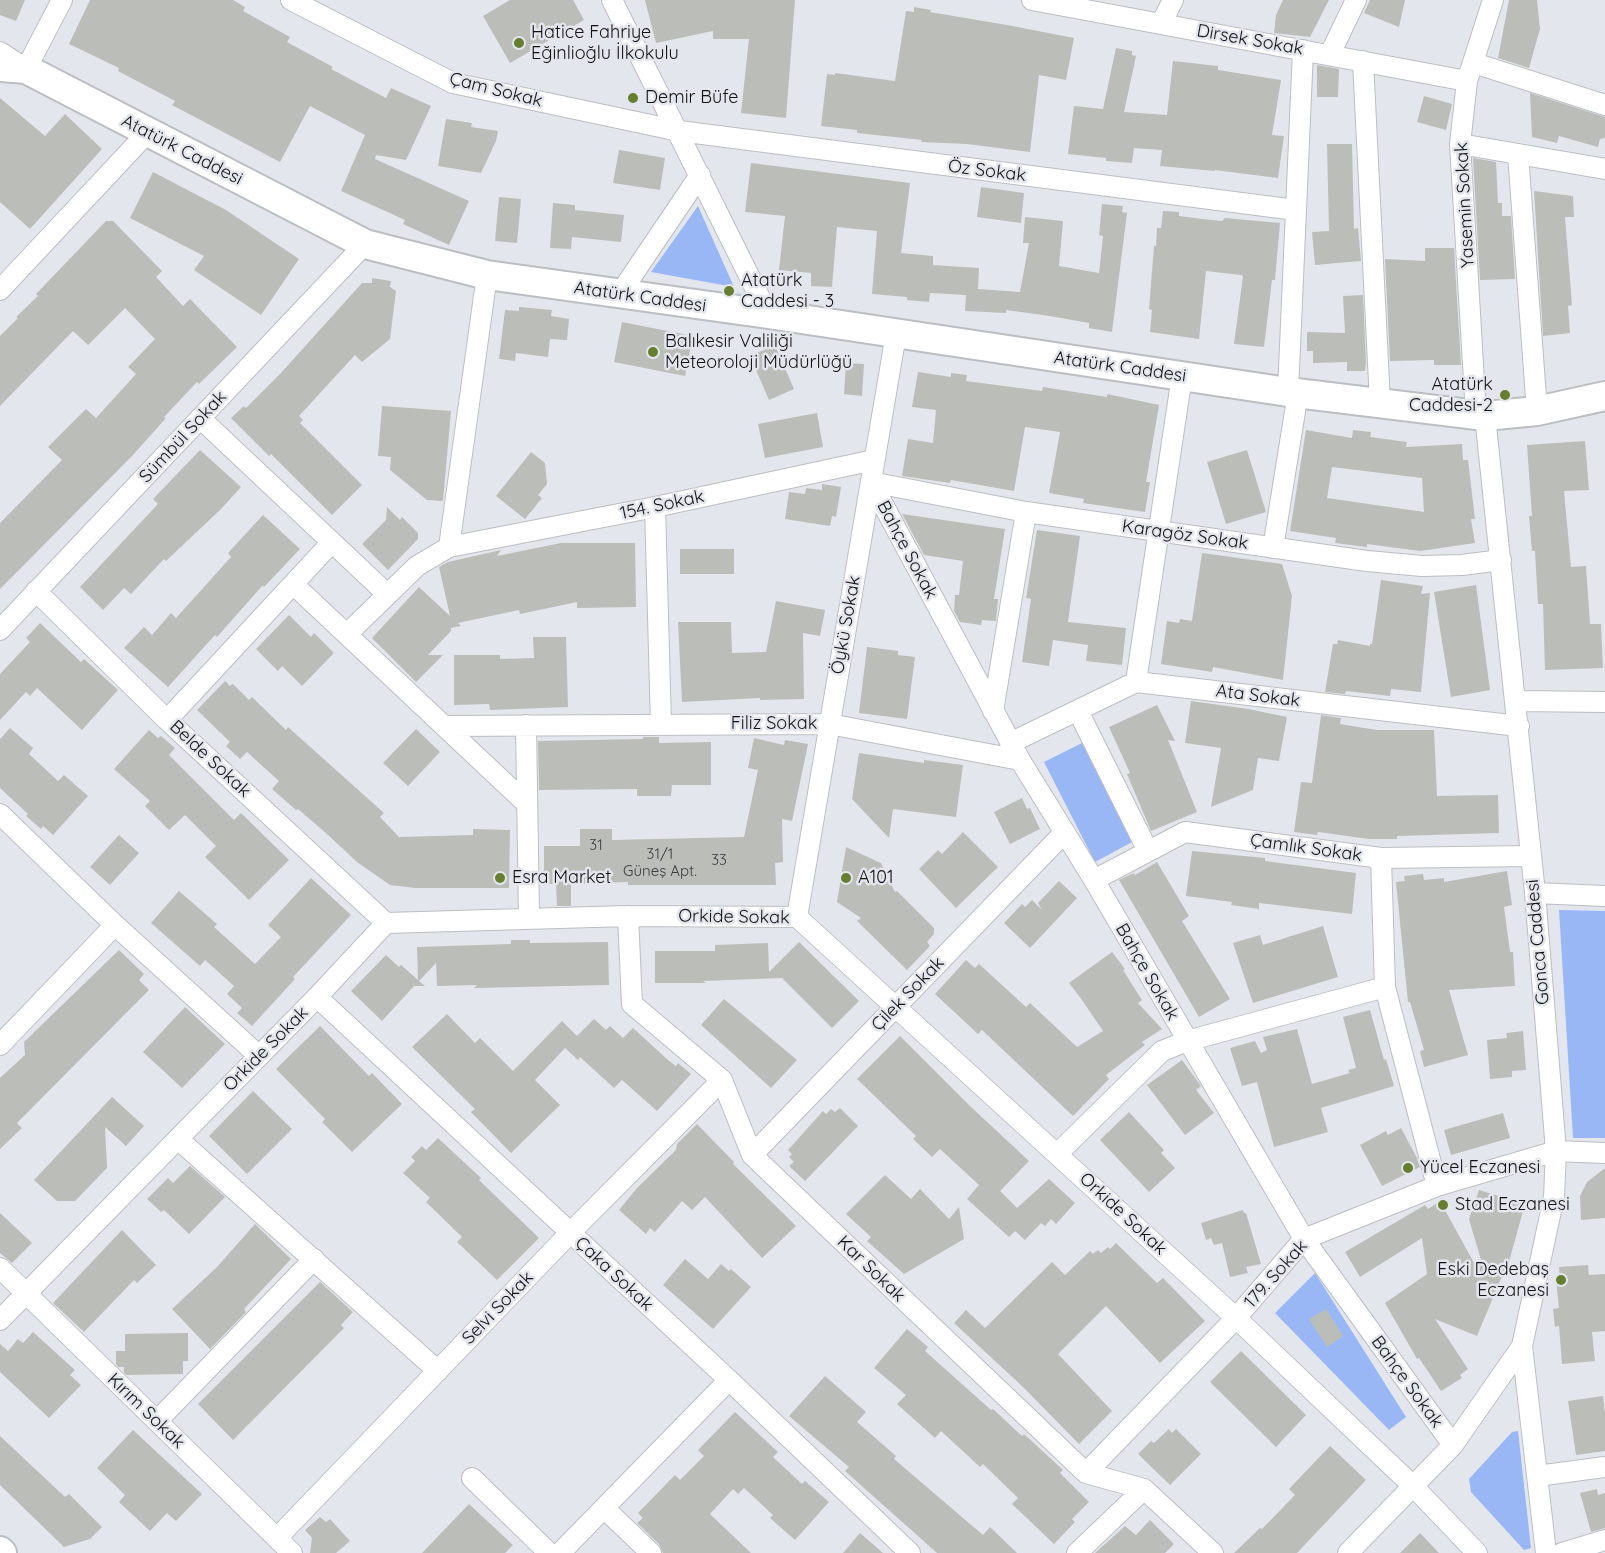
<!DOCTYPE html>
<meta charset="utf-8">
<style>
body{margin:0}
canvas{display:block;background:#e3e6ec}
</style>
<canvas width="1605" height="1553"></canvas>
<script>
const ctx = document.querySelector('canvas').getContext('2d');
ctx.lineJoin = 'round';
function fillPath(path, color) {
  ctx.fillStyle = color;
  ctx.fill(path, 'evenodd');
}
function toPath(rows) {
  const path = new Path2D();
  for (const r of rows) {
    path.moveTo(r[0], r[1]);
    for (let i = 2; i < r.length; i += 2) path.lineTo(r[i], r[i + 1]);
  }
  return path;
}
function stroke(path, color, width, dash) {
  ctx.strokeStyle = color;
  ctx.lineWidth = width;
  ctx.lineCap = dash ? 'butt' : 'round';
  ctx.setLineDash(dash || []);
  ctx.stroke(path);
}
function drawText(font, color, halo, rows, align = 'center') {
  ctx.font = font + ' Quicksand,sans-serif';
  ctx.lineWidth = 5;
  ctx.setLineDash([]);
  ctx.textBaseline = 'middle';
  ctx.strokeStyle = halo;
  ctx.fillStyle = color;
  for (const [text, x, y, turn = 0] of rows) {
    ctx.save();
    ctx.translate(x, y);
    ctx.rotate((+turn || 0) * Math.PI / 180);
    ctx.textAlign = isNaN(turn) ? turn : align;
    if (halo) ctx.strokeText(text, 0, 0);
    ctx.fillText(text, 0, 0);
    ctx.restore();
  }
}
fillPath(toPath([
 [698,206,734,287,651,272],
 [1082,743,1132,842,1095,862,1044,762],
 [1559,910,1605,911,1605,1138,1573,1138],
 [1315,1273,1406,1417,1389,1430,1275,1313],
 [1518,1431,1531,1548,1524,1550,1471,1492,1469,1479,1512,1432]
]), '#9ab7f5');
fillPath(toPath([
 [0,0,25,0,16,21,0,15],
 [90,0,233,0,245,7,243,11,290,37,287,42,333,67,331,69,386,98,391,88,431,106,406,160,376,155,375,159,469,201,449,245,403,224,405,220,341,191,365,135,310,106,280,162,172,105,175,101,118,71,119,68,69,44],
 [510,0,573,0,584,20,510,63,483,16],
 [645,0,795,0,786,118,741,113,749,39,713,39,713,31,656,43],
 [1283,0,1329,0,1310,37,1274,33,1276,15],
 [1370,0,1405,0,1399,27,1364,13],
 [1509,0,1537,0,1540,29,1529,68,1498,58],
 [914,7,931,10,930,12,1007,25,1074,38,1066,80,1039,75,1030,152,967,144,921,142,922,140,857,133,857,130,821,126,827,74,835,75,835,73,895,81,906,11,914,12],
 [1116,48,1132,51,1132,55,1136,56,1124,112,1167,115,1173,61,1218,66,1218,70,1281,80,1272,135,1284,136,1278,178,1215,170,1215,171,1160,166,1162,150,1134,148,1132,163,1106,161,1106,158,1068,154,1074,106,1103,109],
 [1317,65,1339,69,1338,97,1317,97],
 [1530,93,1605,117,1605,138,1600,139,1598,147,1559,136,1557,143,1532,137],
 [1424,96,1452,104,1446,130,1417,122],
 [0,98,45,136,65,114,102,149,30,229,0,202],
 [446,119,472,123,471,127,498,131,496,141,481,173,438,166],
 [1327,144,1352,144,1354,229,1358,228,1361,261,1315,265,1312,232,1329,231],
 [619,150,665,158,660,190,613,183],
 [1473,158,1496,162,1498,203,1502,203,1502,216,1511,216,1515,279,1480,280],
 [751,163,910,183,901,253,933,256,933,265,979,268,978,289,1020,292,1029,243,1023,243,1025,217,1063,221,1059,266,1099,273,1103,236,1099,235,1102,204,1123,206,1122,212,1127,213,1112,332,1089,328,1089,323,1050,316,1006,310,1006,313,965,311,966,295,930,293,929,302,907,300,907,297,872,294,877,231,837,227,832,287,811,286,811,273,779,270,785,216,745,212],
 [153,172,226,210,299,259,261,315,194,270,204,256,130,218],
 [981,187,1024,193,1021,223,977,217],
 [1534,191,1573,196,1574,217,1565,217,1572,305,1568,306,1570,333,1543,336],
 [499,197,521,199,517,243,495,241],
 [553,203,575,205,575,210,624,215,621,242,572,237,571,249,550,248],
 [1163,211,1179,212,1179,216,1202,219,1222,221,1225,218,1280,223,1275,280,1272,280,1264,347,1234,344,1243,276,1241,275,1206,271,1199,339,1150,332,1152,310,1149,309,1154,246,1156,246,1157,228,1161,228],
 [106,221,113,221,162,271,156,277,183,306,190,299,237,347,199,384,197,382,164,417,166,418,133,455,0,589,0,523,62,460,48,447,86,409,96,418,136,374,128,367,155,339,125,308,88,345,73,331,0,406,0,336,18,318,16,317,38,296,36,294],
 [1425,248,1454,248,1461,365,1434,365,1434,360,1390,361,1385,259,1425,261],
 [372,278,391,281,390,287,396,291,390,339,362,362,355,355,299,416,303,420,300,423,362,485,332,515,271,454,269,456,231,418,244,406,246,408,280,374,362,283,372,283],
 [1363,295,1366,362,1365,371,1347,371,1347,362,1313,363,1313,351,1307,351,1307,332,1345,333,1343,296],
 [519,307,552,310,551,316,569,319,567,340,550,339,548,357,516,353,515,361,499,359,505,310,519,311],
 [622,322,693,336,685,376,614,362],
 [775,345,794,389,769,400,750,356],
 [846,363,864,364,862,396,844,394],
 [918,372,951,377,951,373,967,375,966,381,1042,391,1043,387,1107,397,1107,394,1159,405,1146,482,1150,482,1145,512,1083,503,1084,499,1049,493,1060,432,1025,427,1014,491,951,480,950,483,902,476,908,439,933,443,936,410,912,407],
 [382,406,451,411,443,501,427,500,390,470,391,457,378,456],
 [817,413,823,447,765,458,758,424],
 [1306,430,1352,438,1353,430,1371,432,1370,437,1407,442,1406,447,1462,444,1463,460,1468,460,1475,519,1471,519,1475,543,1420,551,1367,544,1367,547,1335,543,1336,538,1290,531],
 [1332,467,1422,478,1424,512,1327,498],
 [1585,441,1589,490,1564,491,1571,567,1586,566,1590,624,1601,624,1603,668,1545,670,1543,604,1538,604,1535,551,1532,551,1529,516,1532,516,1527,445],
 [200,450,241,487,221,509,166,561,164,559,131,594,124,588,103,610,80,587,158,504,153,499],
 [1247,450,1266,512,1226,524,1207,462],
 [531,452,545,463,547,484,538,495,542,498,525,519,496,496],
 [822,484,841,487,836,517,832,516,830,526,785,519,789,492,805,494,806,488,822,490],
 [387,507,400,520,402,517,418,533,418,539,388,570,362,544,386,520],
 [902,514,1005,529,994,599,998,599,996,621,982,620,981,625,960,622,954,611,955,595,959,595,963,561,924,555],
 [263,515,300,549,264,587,263,585,217,637,215,635,168,687,124,648,144,627,152,635,171,613,176,618,231,557,228,553],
 [1037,530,1080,536,1068,622,1126,628,1122,665,1086,661,1088,645,1053,640,1049,666,1022,662,1031,599,1026,598],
 [561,543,635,543,636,607,577,608,577,602,520,614,519,610,458,623,461,626,451,628,451,631,428,655,443,655,416,682,372,638,419,587,450,616,439,567,448,562,501,550,497,556],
 [680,549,734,549,734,574,680,574],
 [1202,553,1282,564,1292,596,1283,680,1213,667,1212,672,1161,664,1167,621,1179,623,1180,619,1192,621],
 [1381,580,1423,586,1421,594,1430,593,1421,692,1391,689,1390,696,1346,691,1345,694,1325,692,1333,644,1337,644,1338,640,1370,646,1370,644,1372,644],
 [1476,585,1490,690,1451,697,1434,592],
 [776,601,825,610,820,636,803,633,804,699,760,700,760,698,682,702,678,622,731,622,732,653,766,652],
 [289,615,311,637,314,633,334,653,302,686,282,666,278,671,256,649],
 [40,623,81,662,84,659,118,690,82,730,37,688,30,696,26,692,0,720,0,674,30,642,26,638],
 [533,637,566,637,568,707,490,710,489,704,454,705,454,655,500,655,500,659,534,658],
 [867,647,898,651,898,655,915,657,907,719,859,713],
 [225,681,230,686,233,684,249,700,252,697,286,730,288,727,384,813,380,817,399,837,473,835,473,829,510,830,509,888,415,888,390,885,357,862,327,834,298,809,296,810,272,789,279,781,247,752,240,759,226,746,230,742,197,710],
 [1191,701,1248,709,1287,717,1279,761,1258,758,1253,790,1211,807,1221,748,1185,743],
 [1157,705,1175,741,1168,740,1197,812,1151,831,1127,774,1130,773,1109,727],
 [1321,715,1341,718,1340,724,1377,730,1434,730,1437,796,1498,795,1499,833,1397,836,1397,839,1369,839,1318,832,1317,835,1294,832,1301,782,1312,783],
 [10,728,33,748,29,754,58,781,64,775,88,796,53,835,43,826,41,829,26,816,28,814,0,788,0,739],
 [416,729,440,752,408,786,383,763],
 [149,730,158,738,161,736,175,748,169,755,234,820,241,813,289,860,249,900,205,857,216,846,185,815,169,830,145,806,150,801,114,769],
 [643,737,659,737,659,743,711,742,711,785,672,785,671,796,637,796,637,789,539,790,538,741,643,739],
 [754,738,784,745,785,740,808,744,792,821,782,819,783,862,775,863,776,885,628,885,628,882,571,884,571,906,557,906,556,884,544,884,544,846,580,846,580,829,612,829,612,840,744,837,758,770,748,768],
 [859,753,924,763,924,760,963,765,956,817,893,809,889,838,852,799],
 [1022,798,1027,809,1030,808,1040,829,1010,844,994,812],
 [963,832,998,867,956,908,919,869,938,850,942,854],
 [119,835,139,853,110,885,90,867],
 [846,847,881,863,886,874,883,877,892,886,895,892,897,891,934,928,934,934,927,942,930,946,907,970,857,921,861,918,837,902],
 [1192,851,1265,858,1265,861,1356,873,1352,914,1259,903,1259,909,1231,905,1232,902,1186,896],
 [1157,862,1189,916,1182,921,1230,999,1199,1017,1119,880,1134,873,1135,875],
 [1507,871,1512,905,1504,907,1510,952,1513,952,1515,986,1449,990,1468,1055,1424,1067,1420,1051,1424,1050,1410,1002,1408,1002,1396,882,1405,881,1404,876,1423,874,1424,880,1444,878,1444,882],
 [311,878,351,915,293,977,295,979,252,1026,237,1013,242,1008,227,994,234,986,205,960,200,966,151,923,179,891,217,924,214,927,255,964,281,937,268,925],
 [1059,881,1077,898,1030,948,1004,923,1022,904,1025,907,1032,900,1042,910,1038,903],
 [1323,926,1338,977,1253,1003,1233,943,1260,935,1263,945],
 [511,940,530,940,530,943,608,942,609,985,474,988,477,985,437,986,436,963,419,981,425,986,414,986,382,1021,351,991,386,955,399,967,401,965,418,980,417,947,511,944],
 [799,942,859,1001,832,1028,782,978,703,981,706,983,655,983,655,951,715,951,715,945,768,943,769,972],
 [119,950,144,974,139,980,149,990,17,1123,22,1128,0,1149,0,1078,25,1055,24,1042],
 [1112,952,1125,969,1123,970,1142,1000,1138,1003,1162,1029,1142,1042,1145,1045,1106,1075,1109,1079,1073,1116,982,1030,978,1034,935,994,966,960,975,968,979,964,1026,1007,1030,1003,1077,1047,1103,1031,1082,1000,1069,983],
 [724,999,797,1060,771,1088,701,1025],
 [185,1007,225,1044,182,1088,143,1052],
 [1370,1010,1384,1060,1386,1059,1394,1086,1321,1108,1328,1132,1274,1147,1257,1082,1242,1086,1230,1048,1255,1041,1261,1053,1267,1050,1263,1037,1297,1029,1312,1084,1350,1073,1348,1070,1356,1068,1343,1017],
 [447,1014,475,1043,480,1038,513,1071,562,1021,577,1036,594,1019,606,1030,610,1026,623,1038,633,1028,668,1060,676,1066,678,1063,691,1074,657,1111,622,1080,614,1088,580,1057,578,1060,565,1048,535,1080,560,1105,511,1153,471,1112,475,1109,412,1047],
 [320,1026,369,1076,372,1073,402,1104,352,1152,322,1122,325,1119,276,1069],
 [1523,1031,1526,1070,1512,1071,1512,1077,1490,1079,1487,1040,1507,1038,1506,1033],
 [900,1036,970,1106,1029,1161,1000,1191,1017,1208,1049,1179,1075,1203,1056,1224,1051,1219,1045,1226,1041,1223,1025,1240,1015,1231,1009,1237,967,1199,979,1185,940,1149,932,1157,913,1139,916,1136,857,1079],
 [1182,1060,1201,1086,1196,1090,1214,1113,1185,1135,1147,1085],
 [253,1091,292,1129,247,1174,209,1136],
 [112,1097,144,1126,126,1146,105,1127,107,1168,75,1201,57,1201,34,1180],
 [840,1108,858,1126,805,1181,789,1166,794,1162,789,1157,792,1154,788,1150,823,1111,826,1114,831,1109,835,1112],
 [1129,1112,1164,1150,1161,1153,1175,1168,1149,1192,1100,1140],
 [1503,1113,1510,1138,1451,1155,1444,1130],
 [697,1124,734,1162,733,1164,796,1226,762,1258,705,1197,692,1210,682,1201,655,1232,650,1228,646,1234,619,1210,637,1188,676,1150,677,1144],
 [1401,1128,1417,1158,1420,1167,1382,1186,1360,1145,1386,1131,1388,1135],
 [438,1138,481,1178,479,1180,539,1238,497,1280,457,1242,462,1237,426,1202,430,1198,403,1173,415,1161,411,1157,422,1146,426,1150],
 [190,1166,225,1197,189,1234,164,1210,161,1212,147,1199,168,1178,173,1183],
 [1605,1168,1605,1218,1581,1220,1580,1196,1587,1182],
 [885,1175,911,1199,920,1189,949,1219,959,1207,964,1239,904,1274,867,1241,871,1237,846,1214],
 [1479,1190,1525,1204,1507,1269,1505,1269,1477,1336,1435,1319,1468,1369,1460,1375,1462,1378,1441,1391,1419,1358,1417,1359,1385,1303,1427,1274,1422,1238,1360,1277,1345,1252,1425,1205,1428,1209,1440,1201,1474,1263,1481,1260,1469,1219],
 [1243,1210,1244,1213,1246,1213,1261,1264,1246,1267,1248,1273,1230,1277,1222,1243,1214,1245,1211,1238,1206,1240,1201,1223],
 [0,1213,32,1243,12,1263,0,1253],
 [255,1224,291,1259,244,1309,246,1312,210,1349,172,1309,217,1267],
 [122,1230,156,1265,137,1283,134,1280,84,1332,53,1303],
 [1116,1243,1157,1283,1163,1278,1205,1321,1160,1363,1106,1306,1058,1354,1112,1411,1079,1444,1023,1387,954,1323,966,1310,985,1328,1052,1262,1065,1275,1090,1251,1093,1254,1098,1250,1101,1253,1108,1247,1110,1249],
 [685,1259,708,1279,721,1264,729,1271,731,1269,751,1287,713,1329,663,1285],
 [1588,1265,1589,1275,1605,1274,1605,1331,1592,1332,1595,1361,1562,1364,1559,1326,1555,1327,1553,1309,1559,1308,1556,1281,1560,1280,1559,1267],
 [320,1282,353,1312,341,1325,344,1328,233,1440,198,1404],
 [1326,1309,1343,1336,1327,1347,1309,1319],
 [907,1329,928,1347,925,1351,991,1410,993,1409,1022,1436,1024,1434,1063,1470,1060,1473,1089,1502,1072,1519,1075,1522,1054,1544,1012,1504,1018,1498,983,1464,980,1467,941,1431,935,1438,897,1404,906,1395,874,1368],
 [33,1332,75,1370,70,1375,81,1385,49,1418,0,1372,0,1344,8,1351,18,1339,23,1343],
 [188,1333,188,1361,183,1361,183,1374,127,1375,124,1373,124,1367,118,1367,116,1364,116,1351,125,1351,125,1334],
 [1241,1351,1306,1415,1276,1447,1210,1382],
 [825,1376,866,1412,857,1422,896,1456,894,1459,983,1535,990,1527,1017,1553,937,1553,845,1471,849,1467,789,1416],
 [1603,1396,1605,1413,1605,1451,1576,1455,1568,1401],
 [735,1412,778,1452,773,1457,802,1484,805,1481,829,1502,795,1540,770,1518,773,1515,744,1488,738,1494,733,1489,710,1514,751,1553,663,1553,659,1544,637,1523,643,1518,638,1513,675,1475,680,1480,704,1456,698,1450],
 [1169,1429,1172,1433,1176,1429,1201,1454,1170,1485,1138,1454,1151,1441,1154,1443],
 [133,1430,202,1494,176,1521,167,1513,150,1531,119,1502,125,1495,97,1468],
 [0,1436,65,1497,69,1494,102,1527,90,1539,64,1547,0,1485],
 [1330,1446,1366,1480,1297,1553,1234,1553,1260,1528,1262,1529,1295,1495,1289,1489],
 [1597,1489,1598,1495,1605,1493,1605,1528,1591,1532,1580,1493],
 [469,1504,513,1545,505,1553,422,1553],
 [320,1517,326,1522,330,1519,350,1541,336,1553,310,1553,312,1538,305,1530],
 [1150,1520,1174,1544,1165,1553,1095,1553,1125,1526,1136,1535],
 [860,1533,883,1553,843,1553],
 [1420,1533,1439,1553,1400,1553]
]), '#bbbeb8');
const minor = toPath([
 [291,0,453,83,679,131,1296,210],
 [612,0,768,314],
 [1032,0,1467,81],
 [1161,24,1173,0],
 [0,52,26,69,62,0],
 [1330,54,1356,0],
 [1363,61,1380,403],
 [1474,63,1605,105],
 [1460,144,1605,169],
 [1518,154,1537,411],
 [0,290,148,132],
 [619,295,700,175],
 [1288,392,1303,50],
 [1476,415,1460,144,1467,81,1493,0],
 [200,418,387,594],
 [871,482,1020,760,1094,880,1304,1239,1453,1445],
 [871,482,1026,512,1367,561,1422,566,1462,565,1501,560],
 [655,507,661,725],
 [449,547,487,275],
 [1273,548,1298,393],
 [293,584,527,804],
 [36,591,167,720,386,923],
 [0,630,365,244],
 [347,634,417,566,449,547,655,507,874,460],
 [1136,682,1182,376],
 [1516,701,1605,702],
 [993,711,1026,512],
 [1078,711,1148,851],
 [167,720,332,542],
 [526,725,529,918],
 [445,726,829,724,1020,760],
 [1010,743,1136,682,1519,726],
 [0,814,115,925,259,1056],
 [1381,858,1385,987,1437,1186],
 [1094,880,1185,832,1381,858,1531,856],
 [1535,893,1605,896],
 [628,916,632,1004,722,1080,752,1155,1086,1473,1144,1489,1213,1553],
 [797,917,896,334],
 [317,997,729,1380,910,1553],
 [0,1045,115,925],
 [178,1139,438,1371],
 [1057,1154,1162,1051,1187,1041,1385,987],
 [752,1155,1064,833],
 [0,1268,292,1553],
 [0,1320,317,997,386,923,628,916,797,917,1236,1318,1413,1486,1477,1553],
 [1522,1346,1546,1553],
 [157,1421,314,1259],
 [1086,1473,1236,1318,1304,1239,1437,1186,1556,1151,1605,1153],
 [1537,1476,1605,1467],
 [472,1478,549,1553],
 [604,1508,651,1553],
 [277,1538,570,1233,722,1080],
 [560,1553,729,1380],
 [1077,1553,1144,1489],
 [1348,1553,1453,1445,1522,1346,1554,1197,1556,1151,1535,893,1485,416],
 [1562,1553,1605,1540]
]);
const secondary = toPath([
 [0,67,26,69,365,244,487,275,768,314,1288,392,1485,416,1537,411,1605,396],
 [0,1551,2,1553]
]);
stroke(minor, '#bbbec3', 22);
stroke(secondary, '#bbbec3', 32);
stroke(minor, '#fff', 20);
stroke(secondary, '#fff', 28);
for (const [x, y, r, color] of [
 [519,43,6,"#677e30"],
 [633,98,6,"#677e30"],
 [729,291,6,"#677e30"],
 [653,352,6,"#677e30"],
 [1505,395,6,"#677e30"],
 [500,878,6,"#677e30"],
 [846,878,6,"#677e30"],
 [1408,1168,6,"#677e30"],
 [1443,1205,6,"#677e30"],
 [1561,1280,6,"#677e30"]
]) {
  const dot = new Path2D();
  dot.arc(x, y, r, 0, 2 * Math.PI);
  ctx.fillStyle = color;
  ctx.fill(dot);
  stroke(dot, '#e3e6ec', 2);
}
drawText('15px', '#3c3d3d', null, [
 ["31",596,845],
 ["31/1",660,854],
 ["Güneş Apt.",660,871],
 ["33",719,860]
]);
drawText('18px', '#111214', '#e3e6ec', [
 ["Hatice Fahriye",531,33],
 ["Eğinlioğlu İlkokulu",531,54],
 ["Demir Büfe",645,98],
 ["Atatürk",741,281],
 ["Caddesi - 3",741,302],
 ["Balıkesir Valiliği",665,342],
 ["Meteoroloji Müdürlüğü",665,363],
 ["Atatürk",1493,385,"right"],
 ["Caddesi-2",1493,406,"right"],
 ["Esra Market",512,878],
 ["A101",858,878],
 ["Yücel Eczanesi",1420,1168],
 ["Stad Eczanesi",1455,1205],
 ["Eski Dedebaş",1549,1270,"right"],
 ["Eczanesi",1549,1291,"right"]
], 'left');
drawText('18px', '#111214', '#e3e6ec', [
 ["Dirsek Sokak",1250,40,10],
 ["Çam Sokak",496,90,14],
 ["Atatürk Caddesi",182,150,27],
 ["Öz Sokak",987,171,7],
 ["Yasemin Sokak",1465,205,-93],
 ["Atatürk Caddesi",640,297,8],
 ["Atatürk Caddesi",1120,367,8],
 ["Sümbül Sokak",183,437,-47],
 ["154. Sokak",662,505,-12],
 ["Karagöz Sokak",1185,535,8],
 ["Bahçe Sokak",907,550,62],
 ["Öykü Sokak",846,625,-80],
 ["Ata Sokak",1258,696,7],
 ["Filiz Sokak",774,724],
 ["Belde Sokak",210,759,43],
 ["Çamlık Sokak",1306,848,8],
 ["Orkide Sokak",734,917,1],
 ["Gonca Caddesi",1538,942,-95],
 ["Bahçe Sokak",1147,972,60],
 ["Çilek Sokak",908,994,-46],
 ["Orkide Sokak",266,1049,-45],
 ["Orkide Sokak",1123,1214,43],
 ["Kar Sokak",871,1269,44],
 ["Çaka Sokak",614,1274,43],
 ["179. Sokak",1276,1274,-48],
 ["Selvi Sokak",498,1308,-46],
 ["Bahçe Sokak",1407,1382,54],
 ["Kırım Sokak",146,1411,44]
]);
</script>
